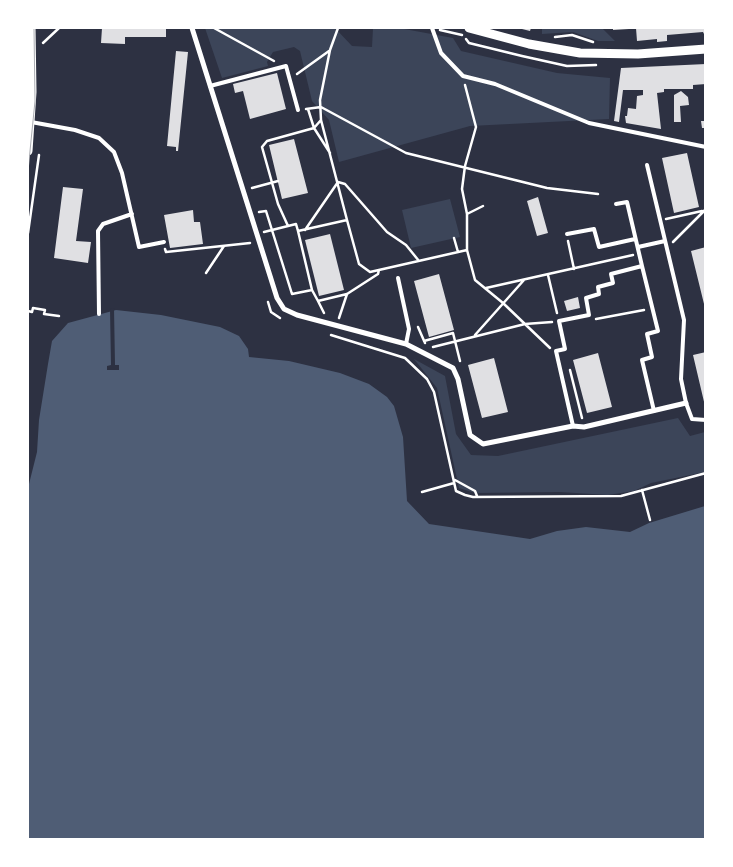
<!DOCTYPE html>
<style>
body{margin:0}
#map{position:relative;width:733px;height:867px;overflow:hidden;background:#2d3142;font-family:"Asap Condensed",sans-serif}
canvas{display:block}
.frame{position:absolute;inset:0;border:29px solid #fff;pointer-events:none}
</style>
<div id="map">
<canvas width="733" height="867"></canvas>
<div class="frame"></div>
</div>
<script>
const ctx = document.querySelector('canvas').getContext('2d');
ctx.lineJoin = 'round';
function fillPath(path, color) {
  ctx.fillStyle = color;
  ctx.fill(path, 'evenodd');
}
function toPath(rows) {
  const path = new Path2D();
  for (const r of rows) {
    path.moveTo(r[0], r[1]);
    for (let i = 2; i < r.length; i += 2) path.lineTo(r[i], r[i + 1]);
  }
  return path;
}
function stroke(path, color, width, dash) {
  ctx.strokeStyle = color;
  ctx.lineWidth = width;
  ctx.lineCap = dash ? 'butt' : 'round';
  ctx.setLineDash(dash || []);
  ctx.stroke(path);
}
fillPath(toPath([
 [205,28,335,28,352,46,372,47,373,28,399,28,453,38,461,51,557,73,610,78,609,119,470,126,339,162,329,120,312,101,300,51,294,47,273,52,267,62,268,66,222,78],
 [542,28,602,28,615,41,598,41,573,32,542,34],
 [450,199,460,237,411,248,402,210],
 [414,359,445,376,456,434,471,455,498,456,678,418,690,436,705,432,705,472,651,483,634,491,608,495,560,492,475,493,459,488,437,388]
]), '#3c4559');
fillPath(toPath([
 [116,310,161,315,220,327,239,336,248,349,249,357,289,361,340,373,369,384,387,397,394,406,403,437,407,501,429,524,530,539,557,531,586,527,630,532,649,523,705,506,705,839,28,840,28,488,37,452,39,420,48,364,52,341,68,323]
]), '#4f5d75');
fillPath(toPath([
 [114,308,115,365,119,365,119,370,107,370,107,366,111,365,110,309]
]), '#2d3142');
fillPath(toPath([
 [102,28,166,28,166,37,125,37,125,44,101,43],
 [518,28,531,28,530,31],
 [613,28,628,28,629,29,613,30],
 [636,28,706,28,706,38,703,32,667,35,667,41,657,42,657,39,637,41],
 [176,51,188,52,178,151,176,151,176,147,167,146],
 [706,64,706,84,693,85,693,89,664,89,664,92,657,93,661,129,626,123,625,116,627,116,628,108,636,109,637,96,643,95,643,90,623,90,619,122,614,121,621,68],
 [277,73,286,109,250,119,243,91,235,93,233,84],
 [681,91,688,97,689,105,680,106,681,122,674,122,674,95],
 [701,121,706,121,706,128,702,128],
 [294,139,308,193,282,199,269,145],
 [687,153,699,207,674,213,662,158],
 [63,187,83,189,76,241,91,242,88,263,54,258],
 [538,197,548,233,537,236,527,201],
 [193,210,194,222,200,222,203,244,170,248,164,215],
 [330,234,344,290,319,296,305,240],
 [706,247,706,308,705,308,691,251],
 [439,274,454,330,429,337,414,281],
 [578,297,580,308,567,311,564,301],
 [706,352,706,406,705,406,693,355],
 [598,353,612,407,587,413,573,360],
 [494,358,508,412,482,418,468,365]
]), '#e0e0e3');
stroke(toPath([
 [214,28,274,61],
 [440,30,462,35],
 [555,37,572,35,593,42],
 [466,39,469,43,522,56,567,66,596,65],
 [43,43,59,28],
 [297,74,329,51],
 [465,85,476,127,465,166,462,189,467,214,467,250],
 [306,109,321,107,406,153,547,188,598,194],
 [308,109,314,128,330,153],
 [252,188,278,181],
 [259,212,266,211,292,294,312,290],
 [467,214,483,206],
 [666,219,702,211],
 [347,220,359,264,370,272,467,250,475,280,503,303,550,348],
 [288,226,278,204,262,147,267,141,314,128,321,120],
 [305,230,338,182,345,184,387,232,406,245,419,261],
 [298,231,312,290,318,301,347,294,378,274,379,270],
 [264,232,296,224,298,231,347,220,321,120,320,100,330,50,338,28],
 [28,233,39,155],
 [454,238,458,252],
 [568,241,574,269],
 [673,242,706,209],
 [165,249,166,252,250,243],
 [206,273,224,246],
 [548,275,557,313],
 [486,288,633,255],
 [318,301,324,313],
 [268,302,271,312,280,318],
 [28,311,32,312,33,308,45,310,44,314,59,316],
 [339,318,347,294],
 [596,319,644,310],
 [418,327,425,343],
 [331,335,405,358,427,379,434,392,456,491,465,495,473,497,621,496,706,473],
 [475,335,524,280],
 [424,341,453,333,460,361],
 [433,347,525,324,552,322],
 [570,370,582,418],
 [455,480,475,491,477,496],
 [642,490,650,520],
 [422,492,454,483]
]), '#fff', 2.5);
stroke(toPath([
 [432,28,441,53,463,76,495,84,589,123,706,147],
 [210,86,286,66,298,110],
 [31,122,75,130,99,138,114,152,122,173,139,247,164,242],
 [647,165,684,320,681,379,686,403,692,419,706,420],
 [616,204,627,202,642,266],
 [567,234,594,229,599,247,635,239],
 [638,247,665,241],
 [398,278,409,329,406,344],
 [99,314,98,231,103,224,132,214],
 [573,426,556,351,565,349,559,321,589,315,586,298,599,294,598,287,613,283,611,274,642,266,658,331,647,334,652,357,642,360,654,411]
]), '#fff', 4);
stroke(toPath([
 [192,28,277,298,284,309,297,315,406,344,453,368,458,379,470,435,483,444,573,426,584,427,686,403]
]), '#fff', 5);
stroke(toPath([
 [469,28,529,44,580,53,638,54,706,49],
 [28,151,32,92,31,28]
]), '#fff', 9);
stroke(toPath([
 [28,171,35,101,34,28]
]), '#abadb3', 1);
</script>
